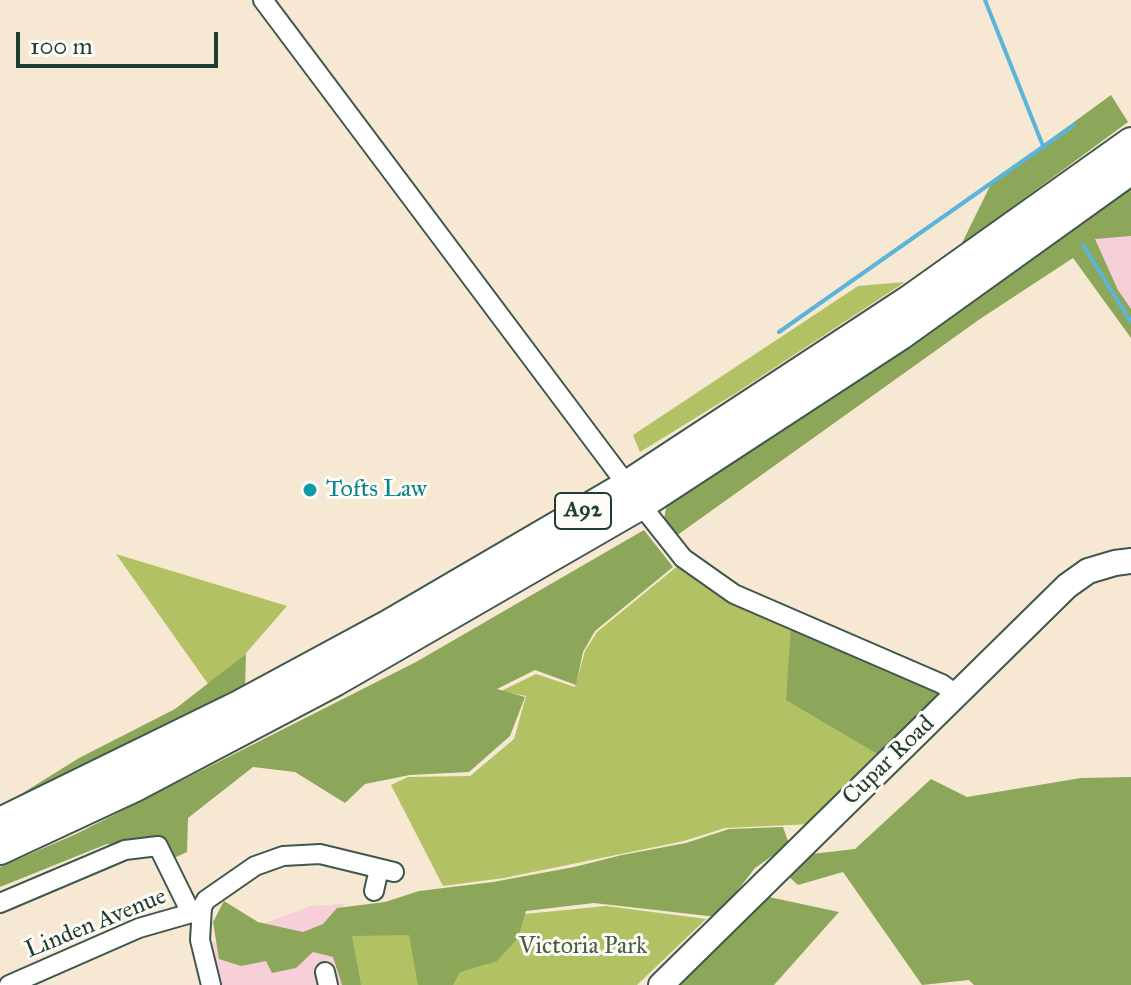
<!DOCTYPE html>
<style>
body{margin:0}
#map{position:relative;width:1131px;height:985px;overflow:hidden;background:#f6e8d2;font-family:"IM FELL Great Primer",serif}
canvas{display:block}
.scale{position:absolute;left:16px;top:32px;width:202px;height:36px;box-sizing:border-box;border:4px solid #1f3d34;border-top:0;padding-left:10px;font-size:24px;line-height:28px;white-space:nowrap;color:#1f3d34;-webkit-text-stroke:6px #fdfcf7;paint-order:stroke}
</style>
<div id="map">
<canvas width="1131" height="985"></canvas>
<div class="scale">100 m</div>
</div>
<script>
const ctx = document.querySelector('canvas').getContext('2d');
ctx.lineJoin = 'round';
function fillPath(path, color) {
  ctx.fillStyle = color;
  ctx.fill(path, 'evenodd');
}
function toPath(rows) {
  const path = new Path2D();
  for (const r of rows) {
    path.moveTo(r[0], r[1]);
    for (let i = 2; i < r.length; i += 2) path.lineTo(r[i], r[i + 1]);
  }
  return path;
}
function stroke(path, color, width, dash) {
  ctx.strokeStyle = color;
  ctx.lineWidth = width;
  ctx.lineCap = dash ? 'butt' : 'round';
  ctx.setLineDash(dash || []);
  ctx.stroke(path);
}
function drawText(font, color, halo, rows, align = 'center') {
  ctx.font = font + ' "IM FELL Great Primer",serif';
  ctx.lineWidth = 6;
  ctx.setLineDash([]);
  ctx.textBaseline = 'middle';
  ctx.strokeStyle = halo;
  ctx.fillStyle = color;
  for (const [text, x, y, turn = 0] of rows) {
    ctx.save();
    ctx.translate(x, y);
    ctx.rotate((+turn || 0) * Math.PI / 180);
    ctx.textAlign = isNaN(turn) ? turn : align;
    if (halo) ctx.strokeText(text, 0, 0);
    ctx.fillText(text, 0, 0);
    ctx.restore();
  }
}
fillPath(toPath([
 [1131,206,1131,317,1092,233],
 [343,904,359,985,220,985,211,943,311,906]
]), '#f6cfd8');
fillPath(toPath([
 [905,282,736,393,640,452,633,435,858,286],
 [116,554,287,606,213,691],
 [680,564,723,595,943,695,813,824,725,828,684,841,504,878,443,886,391,785,408,777,470,776,514,739,526,696,501,691,536,674,575,687,585,651,597,632],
 [606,906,706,919,637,985,356,985,343,932]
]), '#b1c163');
fillPath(toPath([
 [1111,95,1128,122,961,245,992,182],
 [1131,182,1131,236,1095,239,1118,290,1131,309,1131,338,1073,258,980,319,676,536,664,519,667,503],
 [644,530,673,567,595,631,583,652,576,685,535,670,497,689,525,697,510,736,469,772,410,775,365,784,345,803,295,772,253,767,188,818,187,852,176,857,107,844,0,887,0,867,76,834,416,662],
 [791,626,943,695,881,756,786,700],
 [246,654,245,688,108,757,18,796,79,758,175,709],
 [1131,777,1131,985,974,985,969,980,922,985,843,872,798,885,788,876,803,855,855,849,931,779,967,797,1081,778],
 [783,827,789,844,755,868,717,917,594,903,526,911,518,938,497,961,460,972,453,985,418,985,409,935,352,936,361,985,342,985,333,957,313,952,296,968,272,973,266,961,241,966,219,959,213,922,224,901,258,922,303,932,323,924,337,908,385,902,419,891,493,882,574,867,622,855,686,843,729,829],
 [769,897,839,912,774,985,680,985]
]), '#8ca759');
stroke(toPath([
 [985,0,1043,146],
 [1083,245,1131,322],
 [779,332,1074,125]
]), '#5ab5d8', 4);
const minor = toPath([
 [263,0,627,485],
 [641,505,683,558,734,594,942,684,957,695],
 [374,891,379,869],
 [0,903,125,850,158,846,191,913],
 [325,972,328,985],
 [9,985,139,928,202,910],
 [211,985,200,940,202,907,206,900,255,866,283,856,320,854,394,872]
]);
const major = toPath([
 [661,985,1067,586,1088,571,1115,563,1131,561]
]);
const highway = toPath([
 [0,822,239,705,389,624,627,485,909,300,1131,142],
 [0,850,133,788,336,681,641,505,901,335,1131,170]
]);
stroke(minor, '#3f574c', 22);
stroke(major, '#3f574c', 28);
stroke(highway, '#3f574c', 32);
stroke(minor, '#fff', 18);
stroke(major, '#fff', 24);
stroke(highway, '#fff', 28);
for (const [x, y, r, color] of [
 [310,490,8,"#0f9aa8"]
]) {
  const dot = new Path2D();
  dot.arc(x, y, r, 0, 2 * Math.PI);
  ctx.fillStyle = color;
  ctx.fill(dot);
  stroke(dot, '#fdfcf7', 3);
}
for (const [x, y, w] of [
 [583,511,56]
]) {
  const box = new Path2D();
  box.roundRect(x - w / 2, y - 18, w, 36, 6);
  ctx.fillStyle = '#fdfcf7';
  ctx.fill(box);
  stroke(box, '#1f3d34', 2);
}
drawText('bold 22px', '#1f3d34', null, [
 ["A92",583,511]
]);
drawText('24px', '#0d838f', '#fdfcf7', [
 ["Tofts Law",326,490]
], 'left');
drawText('24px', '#1f3d34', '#fdfcf7', [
 ["Cupar Road",889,761,-44],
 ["Linden Avenue",96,924,-22]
]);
drawText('24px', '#445e40', '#fdfcf7', [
 ["Victoria Park",583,947]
]);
</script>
